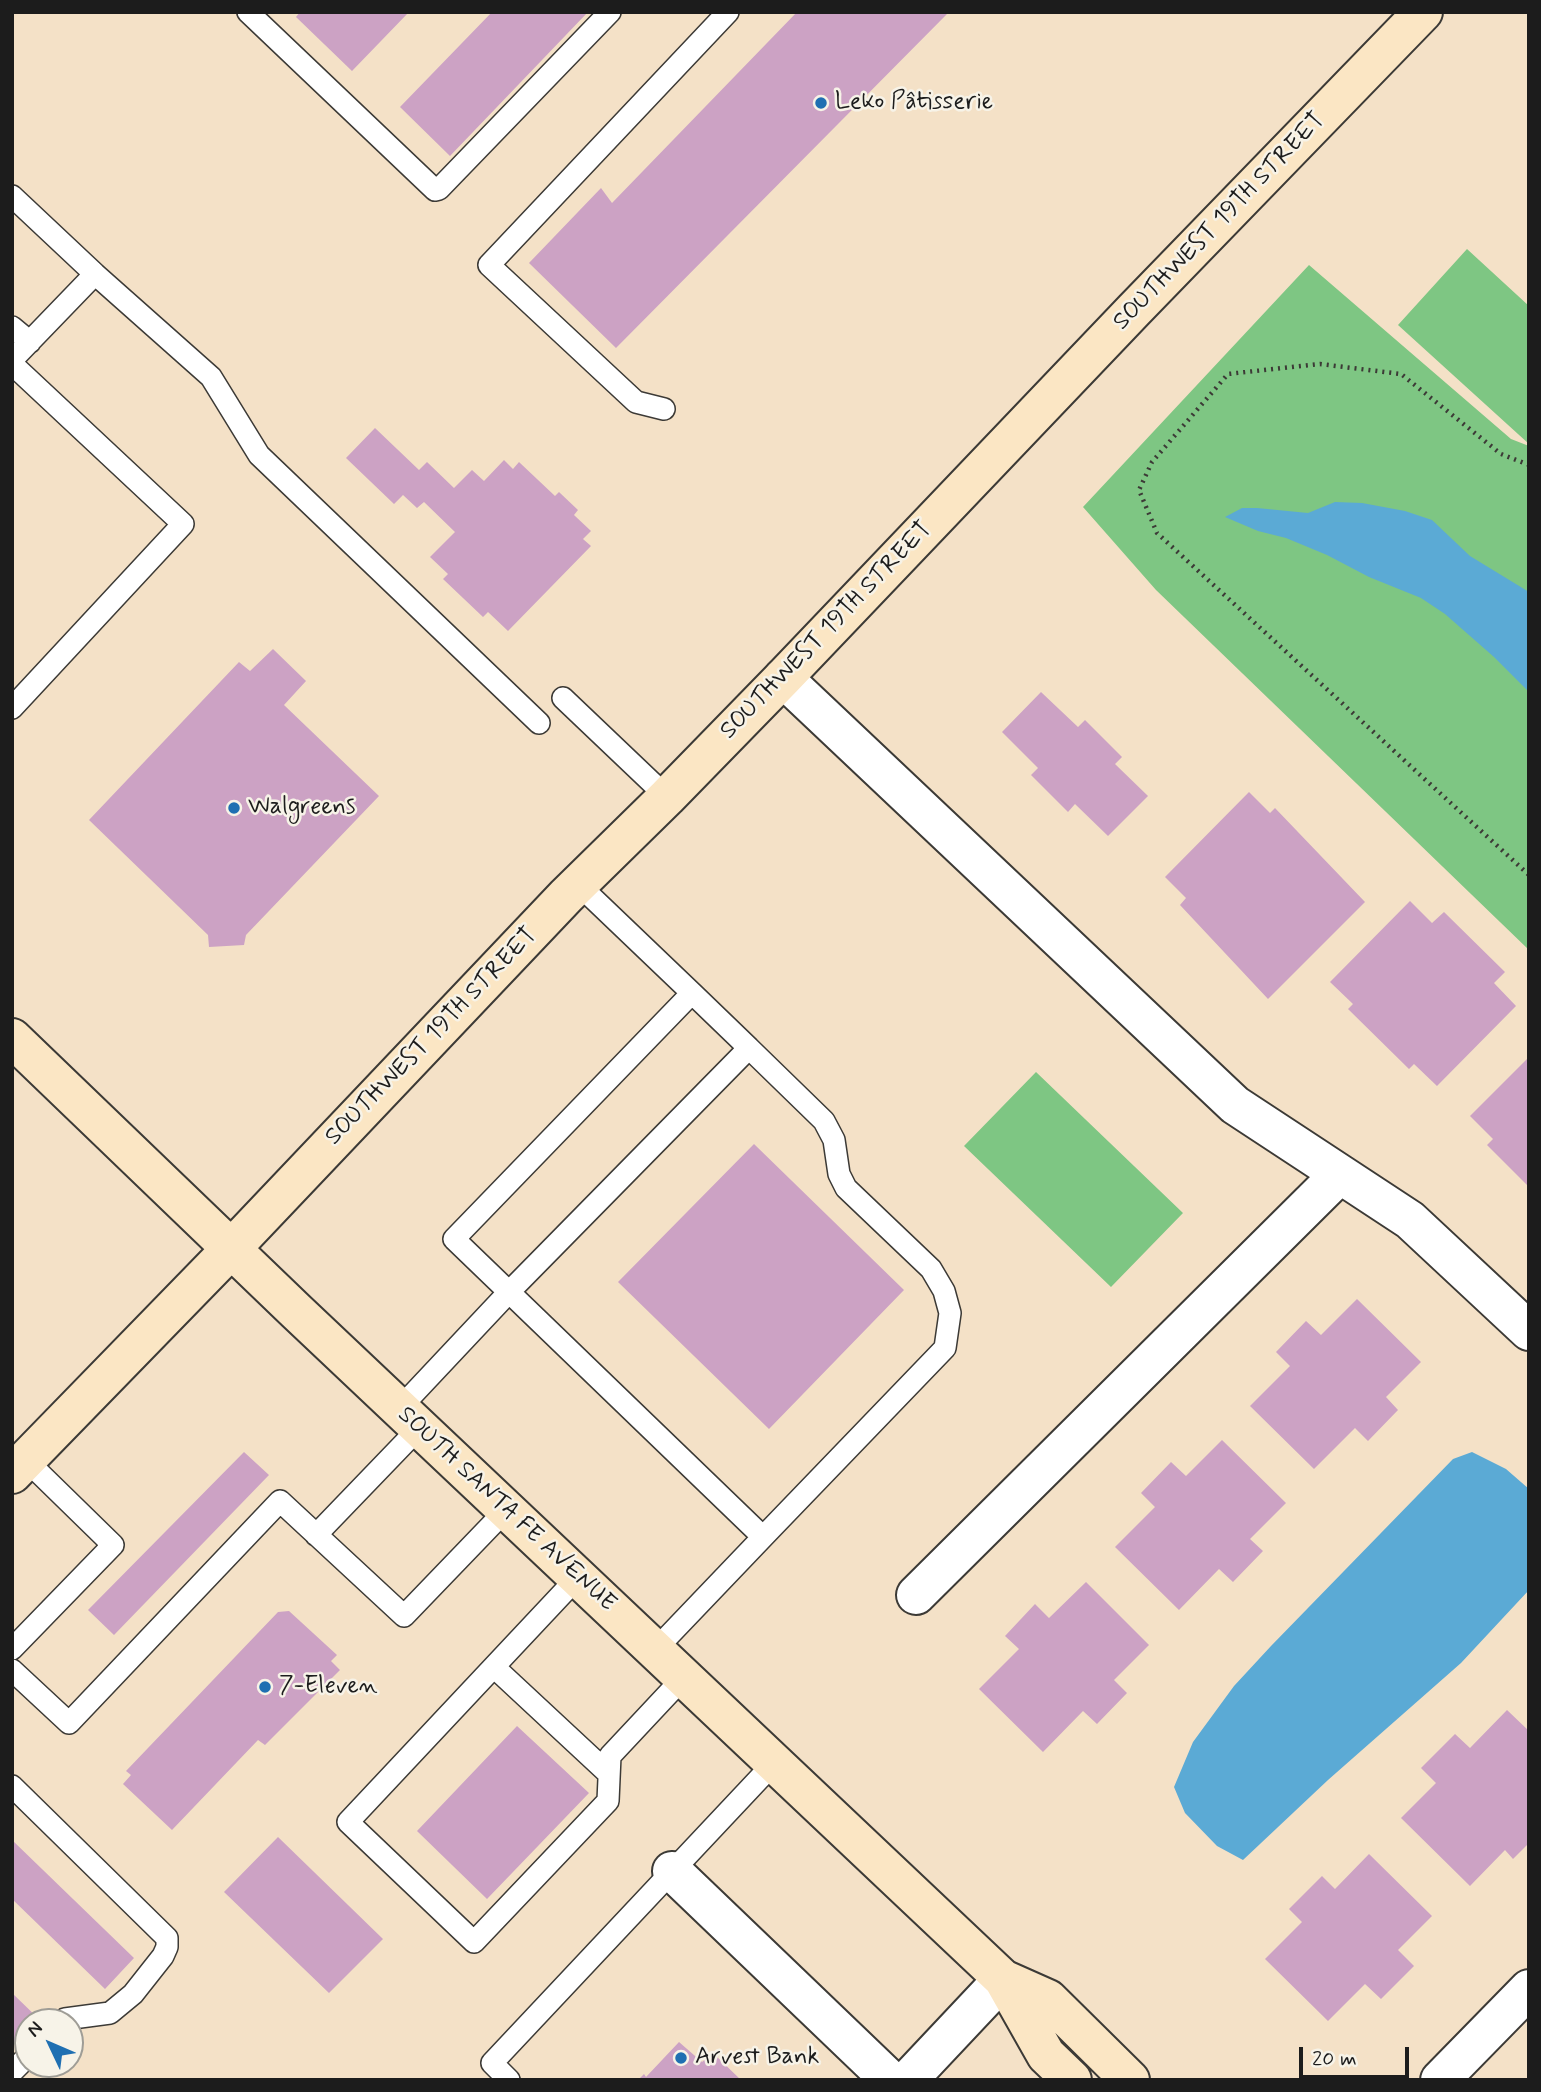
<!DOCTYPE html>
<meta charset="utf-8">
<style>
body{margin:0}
#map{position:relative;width:1541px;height:2092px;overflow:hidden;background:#f4e1c7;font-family:Mynerve,sans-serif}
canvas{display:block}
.frame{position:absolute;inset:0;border:14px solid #1c1c1c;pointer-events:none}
.north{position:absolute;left:14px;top:2008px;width:70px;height:70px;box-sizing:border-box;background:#f7f3e8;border:2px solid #9f9d96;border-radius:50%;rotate:314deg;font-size:19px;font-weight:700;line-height:28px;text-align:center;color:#1c1c1c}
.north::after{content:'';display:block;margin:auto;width:24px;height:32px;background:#1f6fb2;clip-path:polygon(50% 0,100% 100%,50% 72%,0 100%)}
.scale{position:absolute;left:1299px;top:2047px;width:110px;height:32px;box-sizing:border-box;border:4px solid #1c1c1c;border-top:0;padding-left:9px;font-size:21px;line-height:24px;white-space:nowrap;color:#1c1c1c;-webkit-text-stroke:5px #f7f3e8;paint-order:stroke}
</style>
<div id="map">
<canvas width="1541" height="2092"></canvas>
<div class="frame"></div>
<div class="north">N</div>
<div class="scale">20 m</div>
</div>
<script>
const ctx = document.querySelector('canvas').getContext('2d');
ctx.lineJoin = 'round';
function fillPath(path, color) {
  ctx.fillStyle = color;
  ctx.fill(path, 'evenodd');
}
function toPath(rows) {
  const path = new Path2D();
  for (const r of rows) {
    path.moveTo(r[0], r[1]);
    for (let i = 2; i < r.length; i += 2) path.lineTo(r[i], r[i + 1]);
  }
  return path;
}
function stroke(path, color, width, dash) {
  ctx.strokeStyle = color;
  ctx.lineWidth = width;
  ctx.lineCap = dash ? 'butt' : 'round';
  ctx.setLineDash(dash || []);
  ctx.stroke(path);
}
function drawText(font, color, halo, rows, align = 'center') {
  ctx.font = font + ' Mynerve,sans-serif';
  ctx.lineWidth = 5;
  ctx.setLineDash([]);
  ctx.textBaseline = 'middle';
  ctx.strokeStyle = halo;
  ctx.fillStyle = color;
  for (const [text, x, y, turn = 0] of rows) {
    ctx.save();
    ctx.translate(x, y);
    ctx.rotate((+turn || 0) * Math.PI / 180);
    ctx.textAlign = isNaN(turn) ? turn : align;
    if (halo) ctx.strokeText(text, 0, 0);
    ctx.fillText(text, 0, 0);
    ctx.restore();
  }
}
fillPath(toPath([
 [1467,249,1529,306,1529,444,1398,325],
 [1309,265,1511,439,1529,446,1529,950,1156,590,1083,507],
 [1036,1072,1183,1213,1111,1287,964,1146]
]), '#7ec683');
fillPath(toPath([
 [1335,502,1362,503,1405,511,1432,520,1470,556,1529,592,1529,692,1494,657,1445,614,1421,598,1369,577,1327,555,1286,538,1258,531,1225,517,1242,508,1257,508,1308,513],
 [1472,1452,1506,1469,1529,1489,1529,1590,1461,1663,1328,1780,1243,1860,1217,1846,1185,1813,1174,1787,1193,1742,1234,1686,1271,1646,1453,1459]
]), '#5baad5');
fillPath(toPath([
 [300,12,409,12,352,71,296,17],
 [492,12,588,12,450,156,400,107],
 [797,12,949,12,616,348,529,263,601,188,612,203],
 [375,428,419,470,427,462,454,488,472,470,484,481,504,460,513,469,519,462,555,496,559,492,578,510,574,515,591,531,583,539,591,546,508,631,488,612,483,617,443,579,448,574,430,557,455,532,424,502,417,508,403,495,394,504,346,458],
 [273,649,306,681,284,705,379,796,246,935,244,945,209,947,208,935,89,820,239,662,250,671],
 [1041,692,1078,727,1085,720,1122,757,1115,764,1148,796,1108,836,1075,804,1068,812,1031,775,1038,768,1002,732],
 [1249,792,1270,813,1275,808,1365,902,1268,999,1180,905,1186,898,1165,877],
 [1410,901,1432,923,1444,912,1505,972,1494,983,1516,1006,1437,1086,1414,1064,1409,1069,1348,1009,1353,1004,1330,982],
 [1529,1057,1529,1187,1487,1145,1493,1139,1470,1116],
 [754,1144,904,1290,769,1429,618,1282],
 [1357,1299,1421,1362,1386,1397,1398,1410,1368,1441,1355,1428,1314,1469,1250,1406,1290,1366,1276,1352,1306,1321,1321,1335],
 [1222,1440,1286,1503,1250,1539,1263,1551,1233,1582,1219,1569,1179,1610,1115,1547,1155,1507,1141,1493,1171,1462,1186,1476],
 [244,1452,269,1475,114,1635,88,1610],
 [1086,1582,1149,1645,1114,1680,1127,1693,1097,1724,1083,1711,1043,1752,979,1689,1019,1649,1005,1636,1035,1604,1049,1618],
 [289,1611,337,1655,331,1661,340,1670,265,1745,258,1740,172,1830,123,1784,131,1775,126,1771,278,1612],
 [1507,1710,1529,1731,1529,1843,1513,1859,1505,1850,1470,1886,1401,1818,1436,1783,1421,1768,1455,1734,1470,1748],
 [517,1726,589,1793,487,1899,417,1831],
 [278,1837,383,1939,329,1993,224,1892],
 [12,1840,134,1958,105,1989,12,1899],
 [1369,1854,1432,1916,1398,1950,1414,1966,1381,1999,1365,1984,1328,2021,1265,1959,1302,1922,1289,1909,1322,1876,1335,1889],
 [12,1993,42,2022,28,2022,28,2047,24,2051,12,2040],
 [679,2042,702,2062,713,2053,741,2080,638,2080,644,2074,646,2077]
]), '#cca2c4');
const lane = toPath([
 [248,12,435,190,439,189,610,12],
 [12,196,95,274,211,377,259,455,539,723],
 [12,327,30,342],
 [12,360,95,274],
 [12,364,183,524,12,708],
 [664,409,636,402,489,265,728,12],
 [563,698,667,797],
 [578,884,692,993,454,1239,763,1537,655,1650],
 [749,1048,824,1121,834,1140,839,1174,846,1188,931,1269,944,1291,950,1313,945,1348,763,1537],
 [399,1409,509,1292,749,1048,692,993],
 [316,1535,419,1428],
 [578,1577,348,1822,474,1942,608,1801,610,1756,684,1677],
 [12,1649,113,1545,26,1460],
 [494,1667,609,1774],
 [12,1670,69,1723,280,1501,404,1616,506,1510],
 [12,1786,167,1938,167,1947,163,1956,133,1994,110,2013,65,2019,62,2022],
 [12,2072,28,2056],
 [509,2080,492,2063,774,1763]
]);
const street = toPath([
 [783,678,1235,1105,1410,1220,1529,1331],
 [916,1595,1340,1174],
 [672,1871,890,2080],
 [908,2080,1003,1979],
 [1440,2080,1529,1989]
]);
const secondary = toPath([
 [12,1038,296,1311,1003,1979,1046,2055,1072,2080],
 [12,1474,231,1249,566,896,667,797,783,678,1134,310,1423,12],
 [1003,1979,1048,1999,1130,2080]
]);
stroke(lane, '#3c3a36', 24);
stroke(street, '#3c3a36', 42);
stroke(secondary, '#3c3a36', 42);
stroke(toPath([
 [1529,465,1501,454,1401,374,1320,364,1228,374,1152,462,1139,490,1157,533,1529,875]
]), '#3c3a36', 4.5, [2, 5]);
stroke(lane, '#fff', 21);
stroke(street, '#fff', 38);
stroke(secondary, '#fbe6c4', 38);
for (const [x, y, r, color] of [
 [821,103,7,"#1f6fb2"],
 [234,808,7,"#1f6fb2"],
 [265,1687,7,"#1f6fb2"],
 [681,2058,7,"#1f6fb2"]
]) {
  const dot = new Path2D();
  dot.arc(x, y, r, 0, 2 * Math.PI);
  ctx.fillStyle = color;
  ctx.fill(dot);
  stroke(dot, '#f7f3e8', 2.5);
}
drawText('24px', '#1c1c1c', '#f7f3e8', [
 ["Leko Pâtisserie",835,103],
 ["Walgreens",248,808],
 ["7-Eleven",279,1687],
 ["Arvest Bank",695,2058]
], 'left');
drawText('24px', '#1c1c1c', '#f7f3e8', [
 ["SOUTHWEST 19TH STREET",1220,222,-46],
 ["SOUTHWEST 19TH STREET",827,631,-46],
 ["SOUTHWEST 19TH STREET",432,1037,-46],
 ["SOUTH SANTA FE AVENUE",506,1510,43]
]);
</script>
